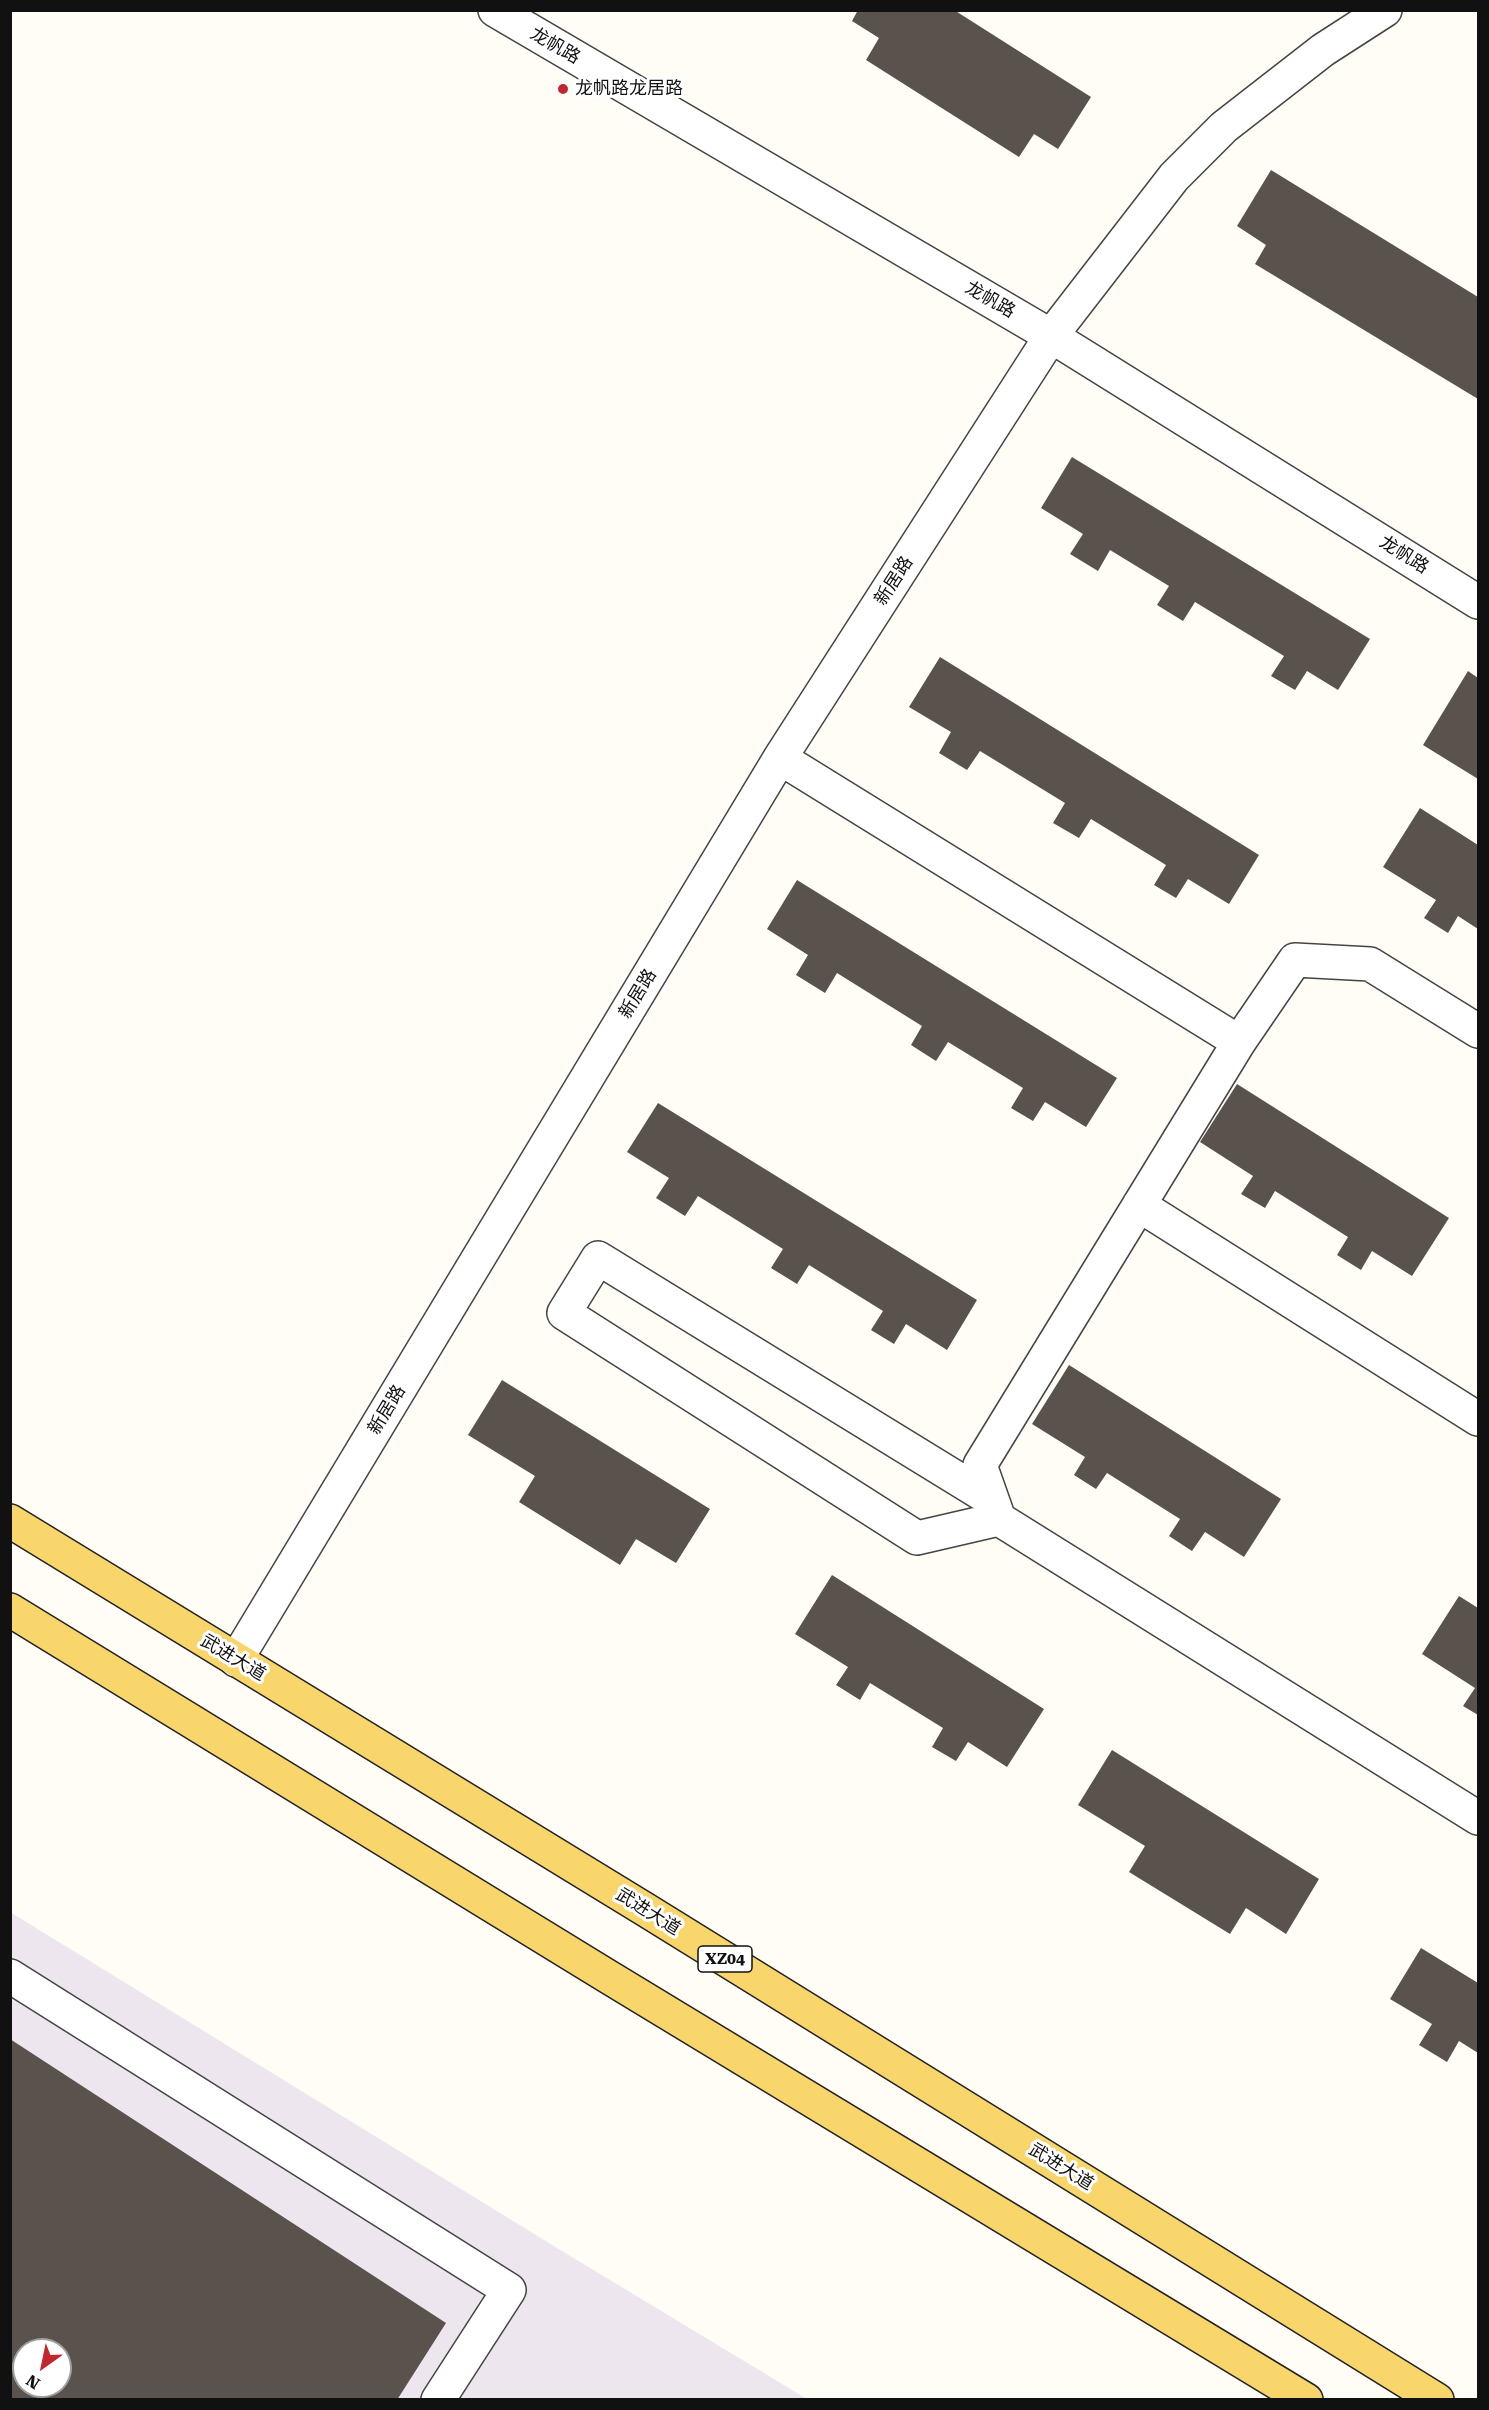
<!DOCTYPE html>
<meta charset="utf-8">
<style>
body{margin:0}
#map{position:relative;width:1489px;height:2410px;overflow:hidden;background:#fffdf5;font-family:"Roboto Serif",serif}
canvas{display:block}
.frame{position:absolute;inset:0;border:12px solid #111;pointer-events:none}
.north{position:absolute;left:12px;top:2338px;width:60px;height:60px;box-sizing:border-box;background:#fff;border:2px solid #a0a0a0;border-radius:50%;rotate:213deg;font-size:16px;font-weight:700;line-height:24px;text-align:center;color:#111}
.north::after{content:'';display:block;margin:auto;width:21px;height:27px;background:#c4262e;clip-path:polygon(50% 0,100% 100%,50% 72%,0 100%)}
</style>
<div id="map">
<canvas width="1489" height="2410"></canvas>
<div class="frame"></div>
<div class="north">N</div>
</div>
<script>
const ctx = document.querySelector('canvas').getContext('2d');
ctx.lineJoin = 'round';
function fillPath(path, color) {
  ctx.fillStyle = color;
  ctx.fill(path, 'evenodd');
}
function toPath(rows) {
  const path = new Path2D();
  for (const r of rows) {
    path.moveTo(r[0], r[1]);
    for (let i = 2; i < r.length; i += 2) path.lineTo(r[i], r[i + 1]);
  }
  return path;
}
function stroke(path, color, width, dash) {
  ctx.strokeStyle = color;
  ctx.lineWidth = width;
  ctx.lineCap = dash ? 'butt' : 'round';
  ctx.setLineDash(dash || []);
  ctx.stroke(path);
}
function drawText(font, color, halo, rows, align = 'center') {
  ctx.font = font + ' "Roboto Serif","Noto Sans SC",serif';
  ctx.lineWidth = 6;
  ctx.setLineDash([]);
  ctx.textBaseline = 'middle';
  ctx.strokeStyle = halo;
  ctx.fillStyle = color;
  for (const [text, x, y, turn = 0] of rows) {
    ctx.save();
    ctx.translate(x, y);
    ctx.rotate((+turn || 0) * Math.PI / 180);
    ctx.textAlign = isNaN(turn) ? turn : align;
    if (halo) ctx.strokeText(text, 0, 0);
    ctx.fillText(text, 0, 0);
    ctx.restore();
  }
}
fillPath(toPath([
 [10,1912,562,2251,807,2399,11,2399],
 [24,2350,60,2350,60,2386,24,2386]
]), '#eee6ef');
fillPath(toPath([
 [858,10,954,10,1091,97,1058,149,1034,134,1019,157,866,60,879,38,852,21],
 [1271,170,1478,297,1478,399,1255,264,1266,245,1237,226],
 [1072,457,1370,639,1338,690,1307,671,1295,690,1271,676,1284,656,1195,602,1183,621,1157,605,1169,586,1110,550,1098,571,1070,554,1083,534,1041,508],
 [940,657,1259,855,1229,904,1188,879,1176,898,1154,885,1166,865,1091,819,1079,838,1053,823,1065,803,980,751,967,770,939,753,951,732,909,707],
 [1468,671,1478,678,1478,779,1423,745],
 [1420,808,1478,845,1478,929,1458,916,1448,933,1424,918,1436,900,1383,867],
 [797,880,1117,1078,1086,1127,1045,1102,1033,1121,1011,1108,1023,1088,948,1042,936,1061,911,1045,922,1026,837,973,825,993,796,975,808,955,767,929],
 [1237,1084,1449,1218,1412,1276,1372,1251,1361,1270,1337,1255,1348,1237,1275,1191,1265,1208,1241,1194,1253,1176,1200,1142],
 [658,1103,977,1300,947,1350,906,1324,894,1344,871,1330,883,1311,809,1265,797,1284,771,1268,783,1249,698,1196,685,1216,656,1198,669,1178,627,1152],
 [1069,1365,1281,1499,1244,1557,1205,1532,1192,1551,1169,1536,1180,1519,1107,1473,1096,1489,1074,1475,1085,1457,1032,1424],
 [502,1380,710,1509,676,1563,636,1539,620,1565,519,1502,535,1476,468,1435],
 [832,1575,1044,1709,1007,1767,968,1742,956,1761,932,1747,943,1728,870,1683,860,1700,836,1685,848,1667,795,1634],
 [1459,1596,1478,1608,1478,1715,1463,1706,1475,1688,1422,1654],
 [1112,1750,1319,1879,1286,1934,1246,1908,1230,1934,1129,1872,1145,1846,1078,1805],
 [1421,1948,1478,1983,1478,2053,1459,2041,1447,2062,1419,2045,1432,2024,1390,1999],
 [10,2039,446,2323,397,2400,10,2400],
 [24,2350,60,2350,60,2386,24,2386]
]), '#5a524d');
const minor = toPath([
 [495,10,1051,336,1478,602],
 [780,758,1239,1042],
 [1478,1031,1370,964,1295,960,1239,1042,980,1465,999,1519,1478,1818],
 [1139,1205,1478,1419],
 [992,1500,598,1258,564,1313,917,1538,999,1519],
 [236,1660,780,758,1051,336,1174,177,1224,127,1323,50,1385,10],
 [10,1976,509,2290,438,2400]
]);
const major = toPath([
 [10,1521,646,1910,1437,2400],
 [10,1610,607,1976,1306,2400]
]);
stroke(minor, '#444', 36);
stroke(major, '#222', 36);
stroke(minor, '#fff', 33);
stroke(major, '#f9d66b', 33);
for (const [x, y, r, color] of [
 [563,89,6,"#c4262e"]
]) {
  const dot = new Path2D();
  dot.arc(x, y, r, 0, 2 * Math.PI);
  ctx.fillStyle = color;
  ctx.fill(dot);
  stroke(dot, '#fff', 2);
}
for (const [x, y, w] of [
 [725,1959,54]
]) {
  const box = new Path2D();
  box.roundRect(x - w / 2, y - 13, w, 26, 4.5);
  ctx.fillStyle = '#fff';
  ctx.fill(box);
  stroke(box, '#111', 1.5);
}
drawText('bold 16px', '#111', null, [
 ["XZ04",725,1959]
]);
drawText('18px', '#111', '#fff', [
 ["龙帆路",555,46,30],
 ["龙帆路",990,300,30],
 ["龙帆路",1404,555,32],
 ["新居路",894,581,-57],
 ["新居路",638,994,-59],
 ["新居路",387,1410,-59],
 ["武进大道",233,1658,31],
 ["武进大道",648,1912,32],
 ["武进大道",1061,2167,32]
]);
drawText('18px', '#111', '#fff', [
 ["龙帆路龙居路",575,89]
], 'left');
</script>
